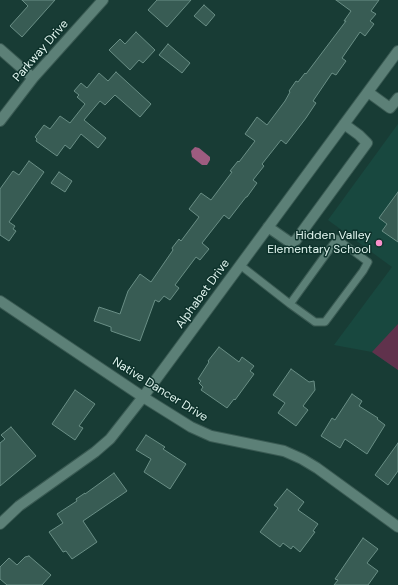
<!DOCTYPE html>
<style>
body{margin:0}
canvas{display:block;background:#183c35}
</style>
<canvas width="398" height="585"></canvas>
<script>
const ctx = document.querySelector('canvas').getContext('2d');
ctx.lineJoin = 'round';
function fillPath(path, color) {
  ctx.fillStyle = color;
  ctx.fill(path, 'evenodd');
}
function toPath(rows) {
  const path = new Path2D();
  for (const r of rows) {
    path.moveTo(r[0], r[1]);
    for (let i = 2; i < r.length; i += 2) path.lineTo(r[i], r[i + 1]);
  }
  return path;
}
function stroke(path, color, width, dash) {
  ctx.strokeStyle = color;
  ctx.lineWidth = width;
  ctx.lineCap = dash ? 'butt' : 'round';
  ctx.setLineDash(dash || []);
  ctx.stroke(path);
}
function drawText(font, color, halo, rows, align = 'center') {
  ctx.font = font + ' "DM Sans",sans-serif';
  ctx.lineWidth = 3;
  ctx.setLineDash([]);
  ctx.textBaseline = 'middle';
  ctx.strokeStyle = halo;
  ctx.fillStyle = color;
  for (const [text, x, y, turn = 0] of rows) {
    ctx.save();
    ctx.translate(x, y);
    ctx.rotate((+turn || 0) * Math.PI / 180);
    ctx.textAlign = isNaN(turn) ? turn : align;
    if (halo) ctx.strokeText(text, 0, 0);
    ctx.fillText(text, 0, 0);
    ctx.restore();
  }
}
fillPath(toPath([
 [398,124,398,370,372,352,334,345,392,267,328,220]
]), '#18483f');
fillPath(toPath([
 [398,324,398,370,372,352]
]), '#60324c');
fillPath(toPath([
 [195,147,199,148,210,157,210,160,207,165,202,165,192,157,191,151]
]), '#9d5c80');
const building = toPath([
 [22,0,55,0,22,37,10,26,28,6,22,0],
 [157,0,191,0,167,27,148,10,157,0],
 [336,0,379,0,371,11,376,14,370,21,374,24,365,36,360,32,342,58,346,61,336,75,332,73,313,101,316,103,306,118,286,144,281,140,262,164,264,166,253,180,257,183,247,197,246,197,229,219,224,215,202,243,209,249,200,260,196,257,175,285,179,288,170,300,164,296,159,302,155,300,140,341,111,331,111,327,94,321,99,307,120,314,128,291,140,274,151,282,173,250,172,248,179,239,181,241,199,217,189,209,201,193,211,200,232,172,230,171,238,161,239,162,255,141,245,134,257,117,267,125,285,101,290,92,289,91,296,81,298,82,305,73,306,74,346,21,344,21,351,11,336,0],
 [204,5,215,15,206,26,194,16,204,5],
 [136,32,155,50,143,63,139,60,130,70,109,50,120,39,125,44,136,32],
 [168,44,190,63,182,73,159,55,168,44],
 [116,72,151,104,140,117,115,95,105,105,100,101,84,120,106,138,98,148,81,134,70,149,65,145,57,156,36,141,37,139,35,137,44,125,50,129,60,116,70,123,85,104,77,97,79,95,74,91,81,83,87,88,99,73,108,81,116,72],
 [29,161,44,172,9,222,15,226,13,229,16,231,9,241,0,235,0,189,13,171,19,175,29,161],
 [59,172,72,181,65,192,51,183,59,172],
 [398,192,398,242,382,231,387,224,379,218,398,192],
 [219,347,239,362,242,357,254,366,250,371,254,374,235,400,234,399,227,408,201,390,203,387,199,383,201,381,198,379,200,376,209,362,208,361,219,347],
 [291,369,309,382,314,381,315,390,303,406,308,410,296,426,278,413,285,403,273,395,291,369],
 [75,390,95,404,79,426,83,428,75,440,52,424,75,390],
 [352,394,362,401,359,406,378,418,377,419,385,425,367,454,345,439,340,448,321,436,332,418,335,420,352,394],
 [11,427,36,456,0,486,0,443,5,439,1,435,11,427],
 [146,435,165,447,163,449,186,464,170,489,144,472,151,459,136,450,146,435],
 [398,443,398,471,388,485,375,475,398,443],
 [114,473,127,491,83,521,97,542,72,559,66,551,63,552,49,532,63,523,57,514,77,501,76,499,85,493,85,494,114,473],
 [287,489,304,502,298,510,318,524,313,531,315,532,300,552,293,546,291,549,283,543,280,547,260,532,278,508,274,505,287,489],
 [363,538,378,549,367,563,378,571,368,585,334,585,338,580,335,579,363,538],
 [29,556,51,575,42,585,7,585,0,579,0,567,9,558,17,565,25,557,29,556]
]);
fillPath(building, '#385c54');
stroke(building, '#698e85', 1);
const lane = toPath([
 [240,265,290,304,315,322,325,322,363,271,368,262,337,239,290,304]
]);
const street = toPath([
 [0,49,33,78],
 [368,92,390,108,398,98],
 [0,121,33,78,103,0],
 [268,227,291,243,296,240,367,143,359,135,344,124],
 [0,301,143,397,191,427,211,436,284,451,302,459,317,468,398,527],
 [0,524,19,506,95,452,110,439,143,397,398,51]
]);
stroke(lane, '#3a5a53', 9);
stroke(street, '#3a5a53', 12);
stroke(lane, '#5c8077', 7);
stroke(street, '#5c8077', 10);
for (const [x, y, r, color] of [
 [379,243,4,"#f990ca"]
]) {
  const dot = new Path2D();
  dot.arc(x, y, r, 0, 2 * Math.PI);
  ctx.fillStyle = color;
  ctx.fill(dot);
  stroke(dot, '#0d322b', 1.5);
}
drawText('12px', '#e1f5ef', '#0d322b', [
 ["Parkway Drive",41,51,-49],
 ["Alphabet Drive",203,294,-54],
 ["Native Dancer Drive",160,390,32]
]);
drawText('12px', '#e1f5ef', '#0d322b', [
 ["Hidden Valley",371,236],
 ["Elementary School",371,250]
], 'right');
</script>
